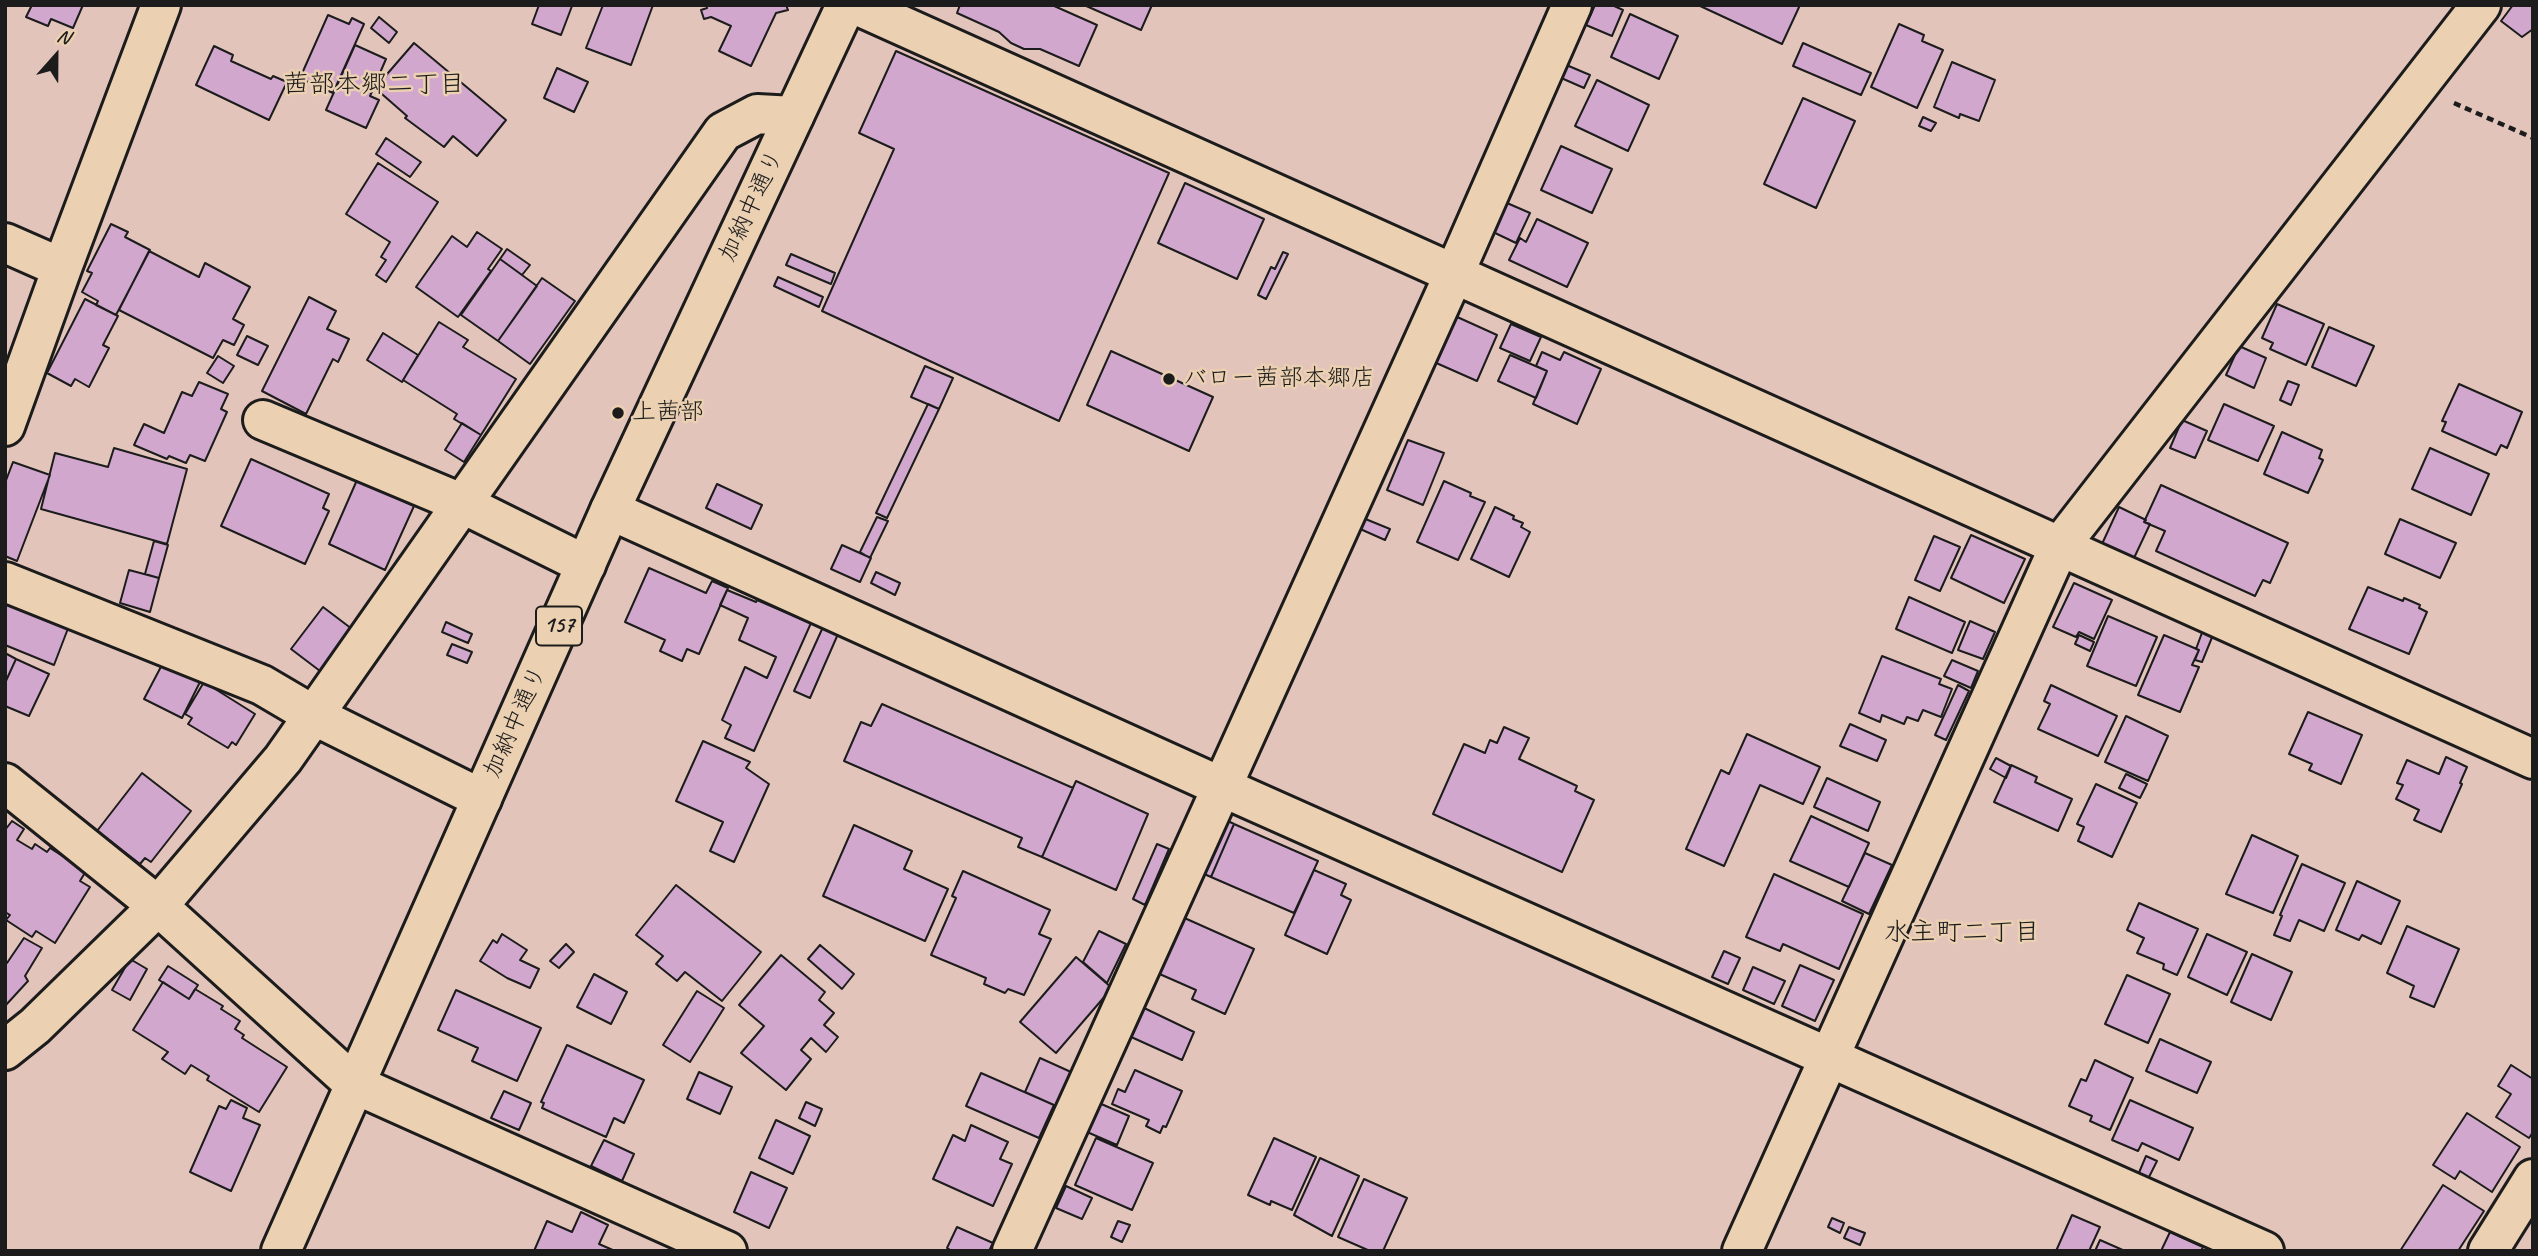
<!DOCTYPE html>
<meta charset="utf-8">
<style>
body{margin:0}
#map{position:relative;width:2538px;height:1256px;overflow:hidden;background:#e3c4ba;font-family:Caveat,sans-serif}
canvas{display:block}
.frame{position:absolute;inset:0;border:7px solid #1c1c1c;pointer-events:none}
.north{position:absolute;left:21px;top:21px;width:70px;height:70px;-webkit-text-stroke:5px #ebd0b2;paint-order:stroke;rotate:21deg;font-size:19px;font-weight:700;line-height:28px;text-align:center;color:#1c1c1c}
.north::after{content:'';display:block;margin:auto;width:24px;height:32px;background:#1c1c1c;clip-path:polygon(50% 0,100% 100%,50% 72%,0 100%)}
</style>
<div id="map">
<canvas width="2538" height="1256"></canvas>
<div class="frame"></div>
<div class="north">N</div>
</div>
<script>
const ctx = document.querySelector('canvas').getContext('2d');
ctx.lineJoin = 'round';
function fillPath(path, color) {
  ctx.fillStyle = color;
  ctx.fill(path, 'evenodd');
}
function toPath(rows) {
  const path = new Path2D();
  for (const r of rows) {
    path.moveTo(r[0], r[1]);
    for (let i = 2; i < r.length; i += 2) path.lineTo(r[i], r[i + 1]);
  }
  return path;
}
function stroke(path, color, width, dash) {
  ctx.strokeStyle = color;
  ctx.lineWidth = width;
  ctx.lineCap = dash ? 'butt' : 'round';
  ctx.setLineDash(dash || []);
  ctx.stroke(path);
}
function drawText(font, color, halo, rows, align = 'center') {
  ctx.font = font + ' Caveat,"Klee One",sans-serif';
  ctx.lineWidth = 5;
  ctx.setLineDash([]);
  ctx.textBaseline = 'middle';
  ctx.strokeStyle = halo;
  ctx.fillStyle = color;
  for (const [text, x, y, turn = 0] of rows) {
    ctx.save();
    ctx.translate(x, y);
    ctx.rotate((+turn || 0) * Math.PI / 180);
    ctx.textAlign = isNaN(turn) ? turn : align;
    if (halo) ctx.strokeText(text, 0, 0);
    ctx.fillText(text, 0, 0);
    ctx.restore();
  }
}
const building = toPath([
 [32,5,83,5,73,28,51,19,48,26,26,17,32,5],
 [539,5,572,6,561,35,532,24,539,5],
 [603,5,653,5,631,65,586,48,603,5],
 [706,5,786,5,788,10,776,13,751,66,719,51,731,26,711,17,704,19,701,10,707,8,706,5],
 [960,5,1052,5,1097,25,1079,66,1040,49,1024,49,1011,43,999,32,957,13,960,5],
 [1084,5,1152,5,1141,30,1084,5],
 [1595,5,1612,5,1623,10,1612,36,1586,25,1595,5],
 [1698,5,1800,5,1782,44,1698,5],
 [2513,5,2533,5,2533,29,2522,37,2501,21,2513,5],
 [1630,14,1678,36,1659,79,1611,57,1630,14],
 [328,15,349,24,352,18,364,24,333,93,300,78,328,15],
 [379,17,397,32,389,43,371,28,379,17],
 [1899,24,1924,35,1922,41,1943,50,1917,108,1871,87,1899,24],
 [414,43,506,120,477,156,453,136,444,147,405,118,407,116,375,88,414,43],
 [1803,43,1871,73,1861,95,1793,66,1803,43],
 [355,45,386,59,370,96,379,100,366,128,326,110,355,45],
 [214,46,233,55,231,61,271,79,273,76,287,82,269,120,196,85,214,46],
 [896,51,1169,173,1059,421,822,311,894,149,859,133,896,51],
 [1952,62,1995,80,1979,121,1960,114,1959,118,1934,107,1952,62],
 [1564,64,1590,75,1584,88,1559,77,1564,64],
 [557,68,588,82,574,112,544,98,557,68],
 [1597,80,1649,105,1628,151,1575,126,1597,80],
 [1803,98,1855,121,1816,208,1764,184,1803,98],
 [1923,117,1936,123,1931,131,1919,126,1923,117],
 [386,138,421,162,410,177,376,154,386,138],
 [1561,146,1612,169,1592,213,1541,190,1561,146],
 [378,163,438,202,386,282,376,275,386,260,381,257,390,242,346,214,378,163],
 [1185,183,1264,219,1237,279,1158,243,1185,183],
 [1507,203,1530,213,1516,243,1493,232,1507,203],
 [1537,219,1588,243,1567,287,1509,260,1520,238,1526,242,1537,219],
 [111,224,128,232,125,237,150,250,116,315,96,305,98,301,82,292,92,273,87,271,111,224],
 [477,232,502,249,488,269,491,271,458,317,416,287,452,236,467,247,477,232],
 [507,249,530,265,522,275,500,259,507,249],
 [149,251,199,277,205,263,250,287,233,319,244,325,234,345,223,340,213,358,119,310,149,251],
 [1283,252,1288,254,1266,299,1258,295,1271,267,1275,269,1283,252],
 [791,254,835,273,831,284,786,265,791,254],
 [500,259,537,286,498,341,461,315,500,259],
 [778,277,823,297,819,307,774,286,778,277],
 [542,278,575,301,530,364,498,341,542,278],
 [309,297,336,311,327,329,349,339,338,362,333,359,306,414,262,391,309,297],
 [85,299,118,316,103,345,109,348,89,387,75,379,71,386,47,373,85,299],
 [2277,304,2324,324,2306,365,2270,349,2273,343,2262,338,2277,304],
 [1455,316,1497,335,1477,381,1434,362,1455,316],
 [439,322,468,340,463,347,516,379,481,435,454,419,457,414,403,380,439,322],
 [1511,324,1541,337,1530,361,1500,348,1511,324],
 [2329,327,2374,346,2356,386,2312,367,2329,327],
 [383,333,418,355,402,382,367,360,383,333],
 [247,336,268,346,258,365,237,355,247,336],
 [2239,346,2266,358,2254,388,2226,375,2239,346],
 [1111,351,1213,397,1189,451,1087,405,1111,351],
 [1542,352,1560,360,1564,352,1601,369,1577,424,1533,404,1547,371,1536,366,1542,352],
 [1510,355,1547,371,1536,398,1498,381,1510,355],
 [218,356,234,366,223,383,207,373,218,356],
 [925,366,953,378,939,409,911,397,925,366],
 [2288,381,2299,385,2291,405,2280,400,2288,381],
 [199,382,228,394,221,409,227,412,205,461,190,455,186,463,169,456,167,459,134,445,144,424,164,433,182,392,192,396,199,382],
 [2459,384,2522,412,2507,448,2501,445,2496,455,2442,431,2446,422,2442,421,2459,384],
 [928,404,939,409,887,518,876,513,928,404],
 [2224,404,2274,426,2258,461,2208,440,2224,404],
 [2182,420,2207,431,2195,458,2170,448,2182,420],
 [462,423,481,435,464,462,445,450,462,423],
 [2282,432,2322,450,2319,458,2323,460,2308,493,2264,474,2282,432],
 [1408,440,1444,453,1423,505,1387,490,1408,440],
 [114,448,187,469,167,544,41,509,55,453,108,467,114,448],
 [2430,448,2489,474,2471,515,2412,489,2430,448],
 [251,459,329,494,323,508,329,511,305,564,221,526,251,459],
 [13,462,50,475,17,561,5,556,5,483,13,462],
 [357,480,414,506,385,570,329,544,357,480],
 [1444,481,1471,493,1470,496,1485,502,1458,560,1417,542,1444,481],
 [717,484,762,505,751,529,706,508,717,484],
 [2161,485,2288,543,2270,583,2263,580,2255,596,2156,551,2165,531,2144,522,2161,485],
 [1495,507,1514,516,1513,519,1523,523,1521,527,1530,532,1509,577,1471,559,1495,507],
 [2119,507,2146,520,2144,522,2150,524,2134,558,2102,544,2119,507],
 [877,517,888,521,870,558,860,552,877,517],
 [1363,518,1390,529,1385,540,1358,528,1363,518],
 [2400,519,2456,543,2440,578,2385,554,2400,519],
 [1971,535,2025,559,2004,603,1951,578,1971,535],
 [1934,536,1960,547,1940,591,1915,580,1934,536],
 [154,541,168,545,159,578,145,574,154,541],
 [842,545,871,558,860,582,831,569,842,545],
 [649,568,706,593,712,581,728,588,699,654,687,649,682,661,660,651,665,640,625,622,649,568],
 [129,570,159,578,150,612,120,603,129,570],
 [876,572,900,583,895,595,871,583,876,572],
 [2074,583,2112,600,2094,639,2079,632,2076,637,2053,627,2074,583],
 [2368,587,2403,601,2404,598,2420,605,2419,608,2427,612,2409,654,2349,629,2368,587],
 [727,590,756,602,757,600,811,623,754,751,725,738,731,725,722,720,745,667,767,678,776,657,739,640,748,618,720,605,727,590],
 [5,591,72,618,54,665,5,645,5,591],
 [1909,597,1965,622,1952,653,1896,629,1909,597],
 [323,607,352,629,320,671,291,649,323,607],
 [2108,616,2157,637,2136,686,2087,666,2108,616],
 [1970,621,1995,632,1983,659,1958,650,1970,621],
 [446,622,472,634,468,643,442,632,446,622],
 [823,627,838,634,810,698,794,691,823,627],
 [2203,630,2213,635,2202,662,2195,660,2199,650,2196,649,2203,630],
 [2079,635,2094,642,2090,651,2075,644,2079,635],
 [2164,635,2199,650,2192,665,2199,667,2180,712,2138,695,2164,635],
 [452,644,472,652,467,663,447,655,452,644],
 [5,653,16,659,5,683,5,653],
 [1882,656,1941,679,1939,684,1952,689,1941,717,1923,710,1918,721,1907,717,1904,724,1882,715,1880,722,1859,713,1882,656],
 [16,659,49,674,29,716,5,706,5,683,16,659],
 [1952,660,1978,671,1971,688,1944,676,1952,660],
 [164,661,201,680,182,718,144,699,164,661],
 [204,682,255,714,236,745,232,742,228,748,188,724,192,718,185,714,204,682],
 [1958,685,1969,691,1946,740,1935,735,1958,685],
 [2051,685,2117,716,2098,756,2038,729,2050,704,2044,701,2051,685],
 [882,704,1073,788,1042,857,1018,847,1022,838,844,761,861,722,871,726,882,704],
 [2308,712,2362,735,2341,784,2309,770,2312,764,2289,754,2308,712],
 [2126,716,2168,736,2148,781,2105,762,2126,716],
 [1850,724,1886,740,1877,761,1840,746,1850,724],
 [1504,727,1529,738,1519,759,1577,786,1575,791,1594,800,1562,872,1433,814,1464,744,1485,753,1490,740,1497,743,1504,727],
 [1747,734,1820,767,1803,804,1760,785,1724,866,1686,849,1721,770,1729,774,1747,734],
 [703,741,750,762,746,768,769,784,734,862,710,851,723,822,676,801,703,741],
 [2446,757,2467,767,2460,783,2462,784,2441,832,2414,820,2419,810,2396,799,2403,785,2397,783,2407,760,2439,774,2446,757],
 [1996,758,2011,766,2006,778,1990,769,1996,758],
 [2011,765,2037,777,2035,782,2072,799,2058,831,1994,802,2011,765],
 [142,773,191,811,151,862,145,858,140,864,97,831,142,773],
 [2126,774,2147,784,2140,798,2119,788,2126,774],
 [1827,778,1880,802,1868,831,1814,807,1827,778],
 [1076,781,1148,814,1116,890,1042,857,1076,781],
 [2096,784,2137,803,2112,857,2078,841,2084,827,2077,824,2096,784],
 [1811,816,1869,843,1849,887,1790,861,1811,816],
 [1226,820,1234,824,1211,877,1202,873,1226,820],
 [12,821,24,829,17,840,32,849,35,844,47,852,50,848,86,871,80,881,90,887,55,943,36,931,32,937,6,920,10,915,5,912,5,830,12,821],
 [1234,824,1318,861,1294,913,1211,877,1234,824],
 [854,825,912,851,904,869,948,889,925,941,823,896,854,825],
 [2252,835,2298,856,2273,913,2226,894,2252,835],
 [1157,844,1169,849,1145,905,1133,899,1157,844],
 [1865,853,1892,865,1869,914,1842,901,1865,853],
 [2302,864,2345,883,2324,931,2299,920,2290,941,2274,935,2282,916,2280,915,2302,864],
 [1314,870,1346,884,1341,895,1351,900,1327,954,1285,935,1314,870],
 [963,871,1050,910,1039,934,1051,939,1024,995,1008,989,1005,993,984,984,986,978,931,955,956,898,952,896,963,871],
 [1774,874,1863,914,1839,969,1783,944,1780,951,1746,937,1774,874],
 [2357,881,2400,901,2381,944,2362,935,2359,940,2336,930,2357,881],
 [676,885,761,952,722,1001,685,972,677,981,656,964,663,956,636,935,676,885],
 [2139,903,2198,929,2177,975,2163,969,2164,964,2137,953,2144,938,2127,930,2139,903],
 [1180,916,1254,949,1225,1014,1192,999,1196,990,1155,972,1180,916],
 [2407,926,2459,949,2434,1007,2410,997,2414,986,2387,973,2407,926],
 [1099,931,1126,944,1107,983,1083,962,1099,931],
 [502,934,527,950,520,960,539,969,530,988,507,978,480,961,493,940,497,943,502,934],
 [2207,934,2247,952,2227,995,2188,977,2207,934],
 [24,938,42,948,25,976,28,981,5,1006,5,962,7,963,24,938],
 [566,944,574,952,559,968,550,961,566,944],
 [820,945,854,974,842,989,808,959,820,945],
 [1724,951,1740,958,1728,984,1712,977,1724,951],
 [2252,954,2292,972,2271,1020,2231,1002,2252,954],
 [781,955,825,992,819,1000,834,1013,824,1025,838,1037,826,1052,811,1038,801,1050,811,1059,786,1090,741,1053,764,1026,739,1005,781,955],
 [1076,957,1112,988,1056,1053,1020,1022,1076,957],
 [130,959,147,969,130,1000,112,990,130,959],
 [1800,965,1834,980,1815,1021,1782,1006,1800,965],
 [168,966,198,985,189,999,159,980,168,966],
 [1753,967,1785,981,1774,1004,1743,990,1753,967],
 [594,974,627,992,611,1024,577,1007,594,974],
 [2127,975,2170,994,2148,1043,2105,1024,2127,975],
 [163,982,189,999,195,989,223,1006,221,1009,240,1021,235,1029,244,1035,242,1038,287,1067,259,1112,207,1080,209,1076,191,1065,185,1074,162,1059,168,1052,133,1030,163,982],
 [456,990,541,1028,517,1081,472,1061,478,1048,438,1030,456,990],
 [697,991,724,1008,690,1062,663,1045,697,991],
 [1142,1007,1194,1032,1182,1060,1129,1036,1142,1007],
 [2160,1039,2211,1062,2197,1093,2146,1071,2160,1039],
 [567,1045,644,1080,624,1123,614,1118,606,1137,542,1108,544,1103,541,1102,567,1045],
 [1040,1058,1071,1072,1056,1106,1025,1092,1040,1058],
 [2095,1060,2133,1078,2110,1130,2090,1121,2092,1116,2069,1106,2081,1079,2086,1081,2095,1060],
 [2511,1065,2533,1079,2533,1132,2529,1138,2496,1117,2511,1094,2498,1086,2511,1065],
 [1135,1070,1182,1091,1166,1127,1163,1126,1160,1133,1146,1126,1149,1120,1112,1104,1118,1089,1125,1092,1135,1070],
 [699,1072,732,1087,720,1114,687,1099,699,1072],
 [981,1073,1054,1105,1039,1138,966,1106,981,1073],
 [504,1091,531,1103,519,1130,491,1118,504,1091],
 [231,1100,247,1108,243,1118,260,1125,231,1191,190,1172,219,1106,226,1109,231,1100],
 [2130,1100,2193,1128,2179,1160,2142,1143,2138,1151,2112,1140,2130,1100],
 [806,1102,822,1109,815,1126,799,1118,806,1102],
 [1099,1103,1129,1116,1117,1145,1087,1132,1099,1103],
 [2467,1113,2520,1147,2492,1192,2460,1171,2455,1179,2433,1165,2467,1113],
 [776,1120,810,1136,793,1174,759,1158,776,1120],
 [971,1125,1008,1142,1000,1159,1012,1164,993,1206,933,1179,953,1135,965,1141,971,1125],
 [1096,1138,1153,1163,1132,1210,1075,1185,1096,1138],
 [1274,1138,1316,1157,1292,1210,1271,1201,1270,1205,1248,1195,1274,1138],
 [604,1140,634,1154,622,1181,591,1166,604,1140],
 [2146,1156,2157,1161,2148,1179,2138,1175,2146,1156],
 [1320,1158,1359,1176,1332,1236,1294,1215,1320,1158],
 [751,1172,787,1188,769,1228,734,1212,751,1172],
 [1364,1179,1407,1198,1383,1251,1370,1251,1338,1237,1364,1179],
 [2443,1185,2484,1211,2458,1251,2400,1251,2443,1185],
 [1066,1186,1092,1198,1082,1219,1056,1208,1066,1186],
 [581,1212,608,1225,599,1244,615,1251,534,1251,547,1221,572,1232,581,1212],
 [2072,1215,2100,1227,2089,1251,2056,1251,2072,1215],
 [1832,1218,1844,1223,1840,1233,1828,1227,1832,1218],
 [1118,1221,1130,1225,1122,1242,1111,1237,1118,1221],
 [957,1227,993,1243,989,1251,952,1251,947,1248,957,1227],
 [1849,1227,1865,1233,1860,1245,1844,1238,1849,1227],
 [2170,1232,2203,1247,2201,1251,2161,1251,2170,1232],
 [2100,1240,2125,1251,2095,1251,2100,1240]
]);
fillPath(building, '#d1a7cd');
stroke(building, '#1c1c1c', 2);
const minor = toPath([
 [856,5,2533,759],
 [5,243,62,268],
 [263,420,461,503,586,565],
 [5,426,62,268,161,5],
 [610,510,1222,787,2264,1251],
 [5,582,262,685,313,715,482,799],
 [5,783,158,906,354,1084,727,1251],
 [5,1050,35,1026,158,906,283,759,723,132,757,114,794,116],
 [1012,1251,1454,274,1572,5],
 [1742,1251,2059,547,2481,5],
 [2488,1251,2533,1179]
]);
const trunk = toPath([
 [281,1251,610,510,846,5]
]);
stroke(minor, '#1c1c1c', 44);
stroke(trunk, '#1c1c1c', 44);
stroke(toPath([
 [2454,103,2533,138]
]), '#1c1c1c', 4.5, [7, 5]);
stroke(minor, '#ebd0b2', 38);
stroke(trunk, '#ebd0b2', 38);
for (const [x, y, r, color] of [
 [1169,379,7,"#1c1c1c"],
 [618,413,7,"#1c1c1c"]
]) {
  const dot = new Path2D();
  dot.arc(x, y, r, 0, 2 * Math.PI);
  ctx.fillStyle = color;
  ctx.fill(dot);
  stroke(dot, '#ebd0b2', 2.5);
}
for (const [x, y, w] of [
 [559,626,46]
]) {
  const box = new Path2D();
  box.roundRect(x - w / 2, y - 19.5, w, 39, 5);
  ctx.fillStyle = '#ebd0b2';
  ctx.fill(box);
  stroke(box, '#1c1c1c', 2);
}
drawText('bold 23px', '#1c1c1c', null, [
 ["157",559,626]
]);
drawText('24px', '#1c1c1c', '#ebd0b2', [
 ["加納中通り",752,206,-65],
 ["加納中通り",516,722,-66]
]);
drawText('24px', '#1c1c1c', '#ebd0b2', [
 ["バロー茜部本郷店",1183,379],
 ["上茜部",632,413]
], 'left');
drawText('26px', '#1c1c1c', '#ebd0b2', [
 ["茜部本郷二丁目",374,85],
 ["水主町二丁目",1962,933]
]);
</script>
